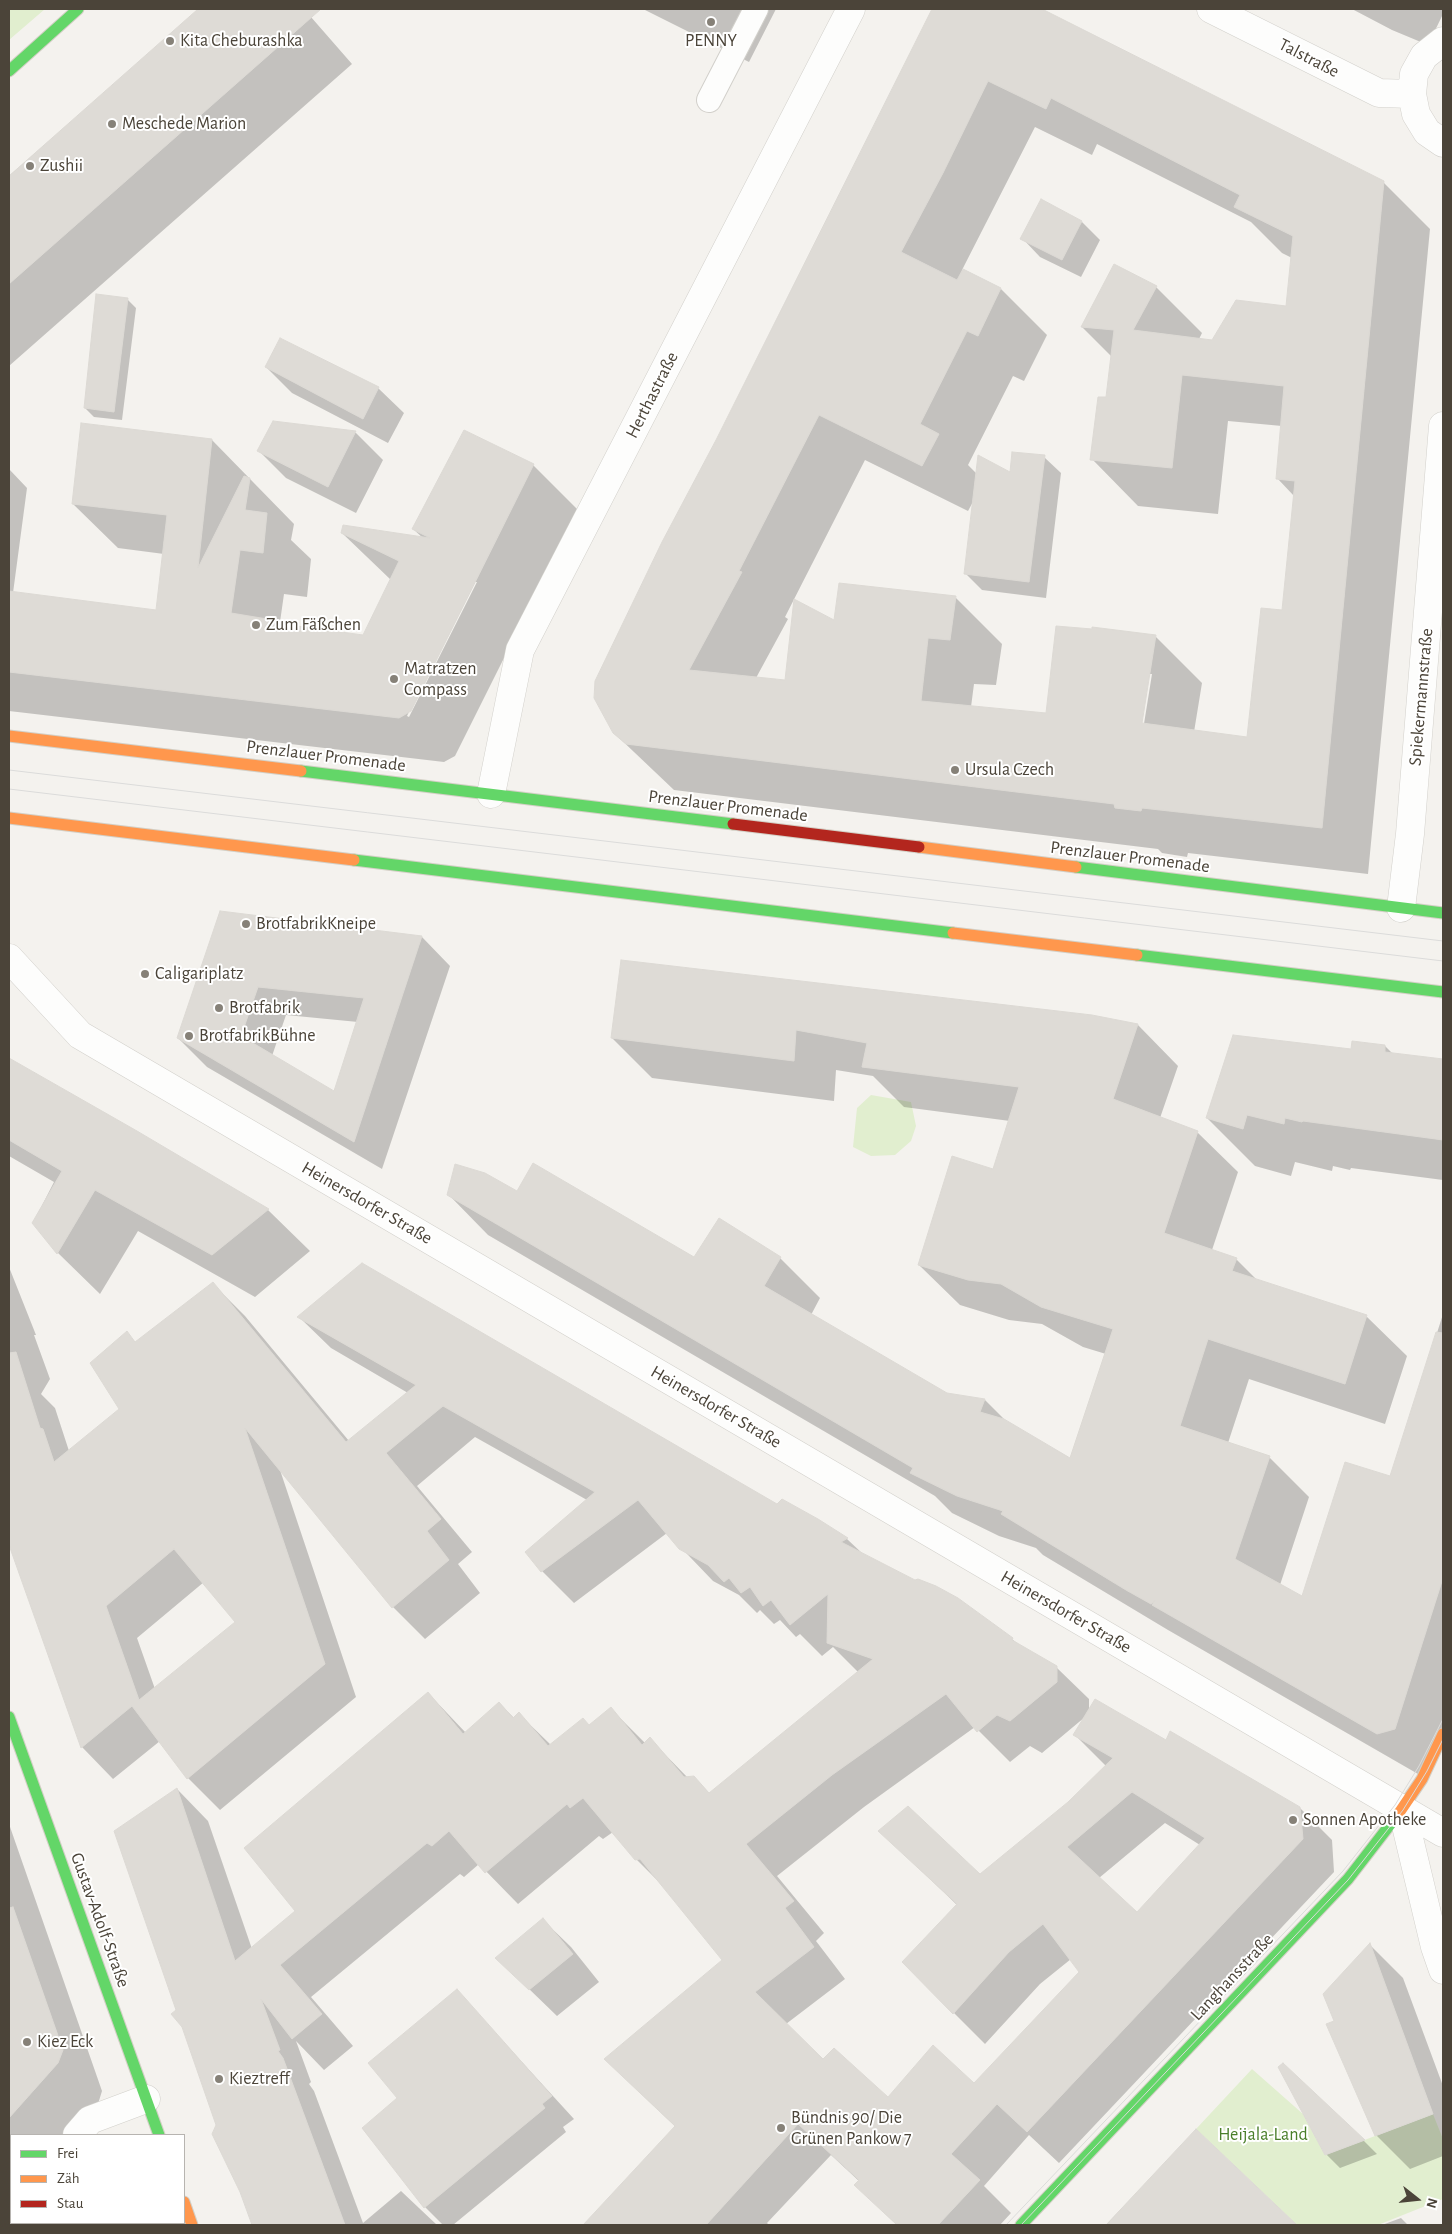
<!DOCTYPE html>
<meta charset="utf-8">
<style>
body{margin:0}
#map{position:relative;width:1452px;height:2234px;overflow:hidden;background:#f4f2ee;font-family:"Alegreya Sans",sans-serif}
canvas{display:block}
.frame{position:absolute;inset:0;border:10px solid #4b4439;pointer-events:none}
.legend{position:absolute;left:10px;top:2134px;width:175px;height:90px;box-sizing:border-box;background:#fff;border:1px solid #b7b4b0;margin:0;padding:6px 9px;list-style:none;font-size:15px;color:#4b4439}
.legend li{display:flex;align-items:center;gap:10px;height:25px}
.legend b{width:25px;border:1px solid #b7b4b0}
.north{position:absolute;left:1392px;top:2174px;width:50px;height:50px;-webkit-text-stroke:4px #fff;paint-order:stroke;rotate:106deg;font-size:14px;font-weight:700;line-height:20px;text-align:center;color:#4b4439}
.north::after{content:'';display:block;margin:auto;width:18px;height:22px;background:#4b4439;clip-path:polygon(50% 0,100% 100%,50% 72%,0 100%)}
</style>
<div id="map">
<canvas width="1452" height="2234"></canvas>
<div class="frame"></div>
<ul class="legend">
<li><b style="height:6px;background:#63d668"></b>Frei</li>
<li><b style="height:6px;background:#ff974d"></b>Zäh</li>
<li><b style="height:6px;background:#b3261e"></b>Stau</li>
</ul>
<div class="north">N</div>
</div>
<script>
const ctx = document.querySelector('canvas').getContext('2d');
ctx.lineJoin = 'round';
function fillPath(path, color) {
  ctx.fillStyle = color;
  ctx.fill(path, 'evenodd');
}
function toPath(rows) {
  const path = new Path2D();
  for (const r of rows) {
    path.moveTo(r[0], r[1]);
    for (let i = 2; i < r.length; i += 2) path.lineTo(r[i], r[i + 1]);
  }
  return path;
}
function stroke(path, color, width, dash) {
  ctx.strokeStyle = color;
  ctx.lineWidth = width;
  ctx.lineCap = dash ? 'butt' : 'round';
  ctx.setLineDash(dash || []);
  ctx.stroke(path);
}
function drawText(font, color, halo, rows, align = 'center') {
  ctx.font = font + ' "Alegreya Sans",sans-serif';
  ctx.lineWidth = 4;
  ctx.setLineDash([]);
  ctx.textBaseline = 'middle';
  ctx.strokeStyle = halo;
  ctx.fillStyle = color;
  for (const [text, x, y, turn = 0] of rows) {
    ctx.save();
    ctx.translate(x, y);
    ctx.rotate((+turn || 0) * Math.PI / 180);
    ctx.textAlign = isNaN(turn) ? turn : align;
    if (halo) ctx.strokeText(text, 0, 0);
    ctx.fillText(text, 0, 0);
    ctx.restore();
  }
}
fillPath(toPath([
 [9,9,45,9,9,40],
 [871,1095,911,1102,916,1126,911,1141,895,1155,871,1156,853,1147,857,1108],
 [1252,2069,1303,2114,1325,2155,1433,2114,1443,2139,1443,2199,1378,2225,1297,2225,1196,2129]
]), '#e1eecf');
fillPath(toPath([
 [201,9,304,9,352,64,9,366,9,176],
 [643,9,776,9,749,62],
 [933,9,1040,9,1383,182,1430,229,1368,874,1188,853,1187,857,1162,853,1158,849,674,790,614,733,717,441],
 [1035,127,1092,155,1097,144,1251,222,1282,253,1292,258,1288,307,1212,341,1199,339,1202,333,1156,287,1082,327,1112,357,1107,398,1092,459,1138,506,1218,514,1228,421,1282,426,1277,478,1294,496,1283,611,1248,739,1194,732,1202,683,1156,637,1093,628,1047,715,971,707,974,684,996,685,1002,644,956,598,835,622,786,681,756,678,788,619,785,617,865,460,968,511,974,500,965,573,982,590,1046,598,1061,473,1044,457,1011,474,977,474,968,465,1013,376,1024,381,1047,335,1001,289,962,270],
 [1149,674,1152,674,1143,730,1140,729],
 [1352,9,1443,9,1443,14,1428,45,1392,30],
 [1082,222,1100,240,1081,277,1040,257,1022,238],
 [127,299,136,308,122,420,94,417,85,408],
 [266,367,378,388,404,413,388,443,292,393],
 [273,422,356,433,383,460,356,513,286,478,259,451],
 [212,440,294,524,291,540,311,559,307,597,284,594,280,622,291,624,293,627,364,636,391,580,342,533,423,538,413,529,533,465,578,510,455,756,444,762,9,711,9,469,27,488,13,593,157,611,164,554,118,548,73,504],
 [474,582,477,582,409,717,407,716],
 [221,913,422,937,450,966,382,1169,207,1067,178,1038],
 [286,1015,358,1022,334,1093,272,1056],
 [622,961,1138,1025,1178,1066,1160,1118,1197,1132,1238,1172,1212,1250,1236,1259,1257,1280,1366,1316,1407,1356,1385,1424,1249,1379,1228,1443,1269,1457,1309,1497,1280,1585,1303,1598,1391,1478,1443,1314,1443,1744,1418,1774,1168,1630,1043,1555,1036,1548,999,1536,952,1513,935,1496,488,1235,448,1194,518,1192,694,1259,780,1258,820,1298,811,1315,946,1394,985,1400,1008,1423,1071,1459,1106,1354,1083,1347,1042,1324,1009,1320,960,1305,919,1265,993,1170,1010,1121,904,1107,873,1076,836,1070,834,1101,652,1078,612,1038],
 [1385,1046,1393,1054,1443,1060,1443,1180,1351,1168,1350,1170,1333,1166,1332,1171,1295,1162,1291,1176,1255,1166,1207,1118,1352,1050],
 [9,1059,268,1210,310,1251,255,1297,138,1231,100,1294,58,1253,33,1223,54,1182,9,1156],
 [9,1267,36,1335,34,1335,50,1379,41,1394,55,1408,69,1451,121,1409,127,1333,136,1343,213,1284,245,1316,349,1441,408,1393,331,1348,299,1317,777,1505,847,1539,864,1555,1012,1639,1018,1644,1056,1667,1089,1699,1089,1712,1166,1741,1300,1808,1332,1840,1334,1872,1059,2163,1029,2135,984,2186,1011,2213,1000,2225,897,2225,856,2185,860,2182,831,2155,767,2223,769,2225,585,2225,676,2127,605,2059,723,1960,668,1891,636,1859,613,1832,603,1839,599,1836,518,1904,479,1864,464,1877,460,1874,311,1997,353,2046,324,2070,296,2041,311,2082,309,2084,314,2091,363,2223,401,2191,437,2225,253,2225,177,2011,177,1789,208,1821,252,1949,297,1911,428,1693,466,1733,499,1703,515,1719,519,1714,551,1745,590,1726,611,1709,645,1743,650,1739,688,1778,694,1777,710,1794,859,1673,833,1647,822,1656,800,1634,796,1637,780,1620,774,1624,760,1610,757,1613,739,1595,713,1581,667,1533,574,1603,542,1571,587,1500,475,1437,417,1486,472,1552,458,1564,480,1593,425,1639,393,1607,279,1467,356,1697,220,1810,188,1778,160,1741,113,1779,82,1747,9,1543],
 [204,1582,237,1622,155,1689,137,1638],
 [1085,1717,1075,1735,1107,1767,1069,1803,980,1876,880,1831,957,1905,903,1962,985,2044,1040,1984,1071,1959,1081,1972,974,2085,888,2098,823,2061,786,2024,845,1979,816,1941,824,1933,777,1876,864,1807,975,1727,1010,1762,1030,1746,1042,1753],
 [1165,1823,1200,1845,1137,1914,1099,1878],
 [9,1824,102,2091,98,2104,70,2135,11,2135,11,2201,9,2204],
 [543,1920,571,1947,599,1982,557,2016,497,1958],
 [1370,1945,1403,1978,1443,2086,1443,2156,1410,2169,1376,2135,1335,2022],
 [457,1991,574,2119,563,2127,566,2132,453,2225,443,2225,425,2207,363,2129,399,2098],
 [1283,2064,1364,2141,1377,2154,1340,2168,1326,2154],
 [1196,2131,1295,2225,1106,2225],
 [1401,2218,1408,2225,1382,2225],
 [75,2223,153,2223,156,2225,73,2225]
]), '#0003');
const building = toPath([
 [198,9,321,9,9,284,9,176,198,9],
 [932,9,1042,9,1384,181,1322,828,1142,808,1141,811,1115,808,1114,804,626,744,613,733,594,698,595,681,662,542,716,440,932,9],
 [988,81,1046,109,1051,98,1240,195,1234,207,1293,236,1286,306,1236,300,1212,340,1133,330,1157,286,1114,264,1081,327,1114,330,1106,397,1098,397,1090,460,1172,468,1182,375,1284,386,1276,479,1295,481,1282,610,1261,608,1247,737,1142,723,1156,635,1092,627,1092,629,1056,626,1046,713,921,701,928,638,950,640,956,596,839,583,834,620,794,599,785,680,689,670,742,572,739,571,819,415,922,466,939,434,920,424,967,331,978,336,1001,288,963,269,957,280,901,252,943,173,988,81],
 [1041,199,1082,221,1062,260,1020,239,1041,199],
 [96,294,128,298,114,412,84,408,96,294],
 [280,338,379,387,363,419,265,367,280,338],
 [273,421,356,431,328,487,257,451,273,421],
 [81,423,212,439,198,568,244,476,250,478,245,510,267,513,263,553,240,550,231,613,291,623,290,625,363,635,399,561,341,533,343,525,430,538,412,529,464,430,534,464,411,711,399,718,9,672,9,591,156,610,167,515,72,504,81,423],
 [1012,452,1045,455,1029,582,964,574,978,455,1010,472,1012,452],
 [220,911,422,936,354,1142,177,1038,220,911],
 [258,987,364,998,334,1091,241,1036,258,987],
 [621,960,1092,1015,1138,1024,1113,1099,1198,1131,1164,1233,1237,1258,1232,1271,1367,1315,1345,1384,1208,1339,1180,1426,1270,1456,1235,1559,1302,1596,1345,1462,1390,1476,1436,1332,1443,1333,1443,1578,1395,1729,1377,1734,1152,1605,1155,1600,1151,1604,1126,1590,1001,1514,1003,1511,957,1496,910,1473,913,1468,447,1195,455,1164,485,1173,517,1191,533,1163,694,1257,719,1218,781,1257,764,1286,947,1393,985,1399,980,1412,1004,1419,1070,1458,1113,1329,1041,1307,1001,1284,968,1280,918,1265,952,1156,993,1169,1019,1087,862,1067,867,1043,796,1030,794,1061,611,1038,621,960],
 [1233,1035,1351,1049,1352,1041,1385,1045,1385,1052,1443,1059,1443,1140,1303,1121,1302,1122,1285,1118,1284,1124,1247,1115,1243,1129,1206,1118,1233,1035],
 [9,1058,137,1131,269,1209,212,1255,95,1190,57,1254,32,1223,62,1171,9,1140,9,1058],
 [362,1263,777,1504,782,1499,818,1519,848,1538,841,1542,915,1580,918,1579,936,1586,958,1598,1013,1638,1012,1640,1057,1666,1057,1682,1010,1721,997,1715,977,1732,946,1694,832,1775,746,1844,794,1901,785,1908,814,1947,755,1992,823,2059,834,2048,888,2097,933,2045,974,2083,1079,1972,1043,1924,1009,1952,953,2014,902,1962,957,1904,878,1831,908,1806,980,1874,1068,1802,1113,1758,1073,1735,1095,1699,1166,1740,1170,1731,1300,1807,1303,1839,1027,2132,997,2104,951,2154,980,2180,938,2225,897,2225,854,2185,859,2180,798,2124,706,2225,583,2225,675,2126,604,2059,722,1960,640,1859,635,1860,583,1798,570,1808,567,1804,485,1873,449,1831,432,1846,427,1843,280,1965,322,2014,292,2039,261,1999,280,2050,278,2051,283,2058,345,2225,252,2225,240,2192,212,2134,216,2125,182,2027,171,2014,176,2010,114,1831,177,1788,235,1961,295,1911,244,1848,428,1692,463,1734,499,1702,513,1718,519,1712,548,1746,583,1718,589,1725,611,1707,642,1745,650,1737,684,1777,694,1776,709,1793,873,1659,827,1643,828,1594,790,1625,771,1600,763,1606,750,1587,741,1593,729,1578,724,1582,708,1565,679,1549,638,1500,541,1572,525,1552,595,1492,443,1406,386,1453,441,1519,427,1531,449,1560,392,1608,245,1428,325,1664,187,1779,132,1706,81,1748,9,1545,9,1353,16,1352,40,1428,43,1429,54,1462,119,1409,90,1363,127,1331,135,1342,213,1282,346,1442,416,1385,297,1317,362,1263],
 [174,1549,235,1622,139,1700,106,1606,174,1549],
 [1132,1792,1205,1838,1137,1912,1067,1847,1132,1792],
 [13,1907,63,2050,58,2063,9,2118,9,1908,13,1907],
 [543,1918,573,1954,529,1990,495,1958,543,1918],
 [1370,1943,1433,2114,1375,2136,1326,2024,1334,2021,1323,1994,1370,1943],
 [457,1989,552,2096,542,2104,545,2108,424,2208,362,2128,397,2098,368,2063,457,1989],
 [1283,2063,1365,2140,1325,2155,1278,2067,1283,2063],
 [1196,2129,1297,2225,1106,2225,1196,2129]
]);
fillPath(building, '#dedbd6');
stroke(building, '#dcd9d4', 1);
const lane = toPath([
 [709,100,756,9]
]);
const street = toPath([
 [1211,9,1379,93,1412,94],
 [1443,41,1424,56,1414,74,1412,94,1416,114,1427,132,1443,143],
 [491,794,520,650,851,9],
 [1401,908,1410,834,1443,426],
 [9,958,80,1035,1443,1833],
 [1402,1809,1435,1947,1443,1970],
 [77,2135,90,2120,146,2099],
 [9,2211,11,2208]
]);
const fast = toPath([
 [9,71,78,9],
 [301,771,733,824],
 [354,860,953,933],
 [1076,867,1443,913],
 [1137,955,1443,992],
 [9,1717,159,2135],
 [1021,2225,1348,1879,1399,1813]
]);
const slow = toPath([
 [9,736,301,771],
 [9,818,354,860],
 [919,847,1076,867],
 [953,933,1137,955],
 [1399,1813,1422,1779,1443,1734],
 [184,2202,192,2225]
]);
const jam = toPath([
 [733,824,919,847]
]);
stroke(lane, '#d2d0cb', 26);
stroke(street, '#d2d0cb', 29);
stroke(fast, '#d3cfc5', 13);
stroke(slow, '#d3cfc5', 13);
stroke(jam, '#d3cfc5', 13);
stroke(lane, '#fdfdfc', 24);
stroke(street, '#fdfdfc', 28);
stroke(fast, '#63d668', 11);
stroke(slow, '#ff974d', 11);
stroke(jam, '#b3261e', 11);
stroke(toPath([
 [9,770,1443,941],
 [9,789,1443,961],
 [1006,2225,1343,1871,1395,1805,1419,1766,1443,1719],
 [1021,2225,1348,1880,1403,1810,1427,1771,1443,1739]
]), '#dbdbda', 1);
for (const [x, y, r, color] of [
 [711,22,5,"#868178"],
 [170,41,5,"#868178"],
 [112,124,5,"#868178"],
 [30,166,5,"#868178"],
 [256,625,5,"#868178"],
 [394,679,5,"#868178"],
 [955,770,5,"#868178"],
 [246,924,5,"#868178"],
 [145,974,5,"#868178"],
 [219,1008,5,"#868178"],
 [189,1036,5,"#868178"],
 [1293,1820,5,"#868178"],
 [27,2042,5,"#868178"],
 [219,2079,5,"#868178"],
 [781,2128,5,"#868178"]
]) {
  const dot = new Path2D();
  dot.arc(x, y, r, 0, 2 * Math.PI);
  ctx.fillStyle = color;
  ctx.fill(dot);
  stroke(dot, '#fff', 2);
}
drawText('18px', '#4b4439', '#fff', [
 ["Kita Cheburashka",180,41],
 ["PENNY",711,41,"center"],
 ["Meschede Marion",122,124],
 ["Zushii",40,166],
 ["Zum Fäßchen",266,625],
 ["Matratzen",404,669],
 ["Compass",404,690],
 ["Ursula Czech",965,770],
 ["BrotfabrikKneipe",256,924],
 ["Caligariplatz",155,974],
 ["Brotfabrik",229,1008],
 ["BrotfabrikBühne",199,1036],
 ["Sonnen Apotheke",1303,1820],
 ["Kiez Eck",37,2042],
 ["Kieztreff",229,2079],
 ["Bündnis 90/ Die",791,2118],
 ["Grünen Pankow 7",791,2139]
], 'left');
drawText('18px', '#4b4439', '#fff', [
 ["Talstraße",1309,58,27],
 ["Herthastraße",652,395,-63],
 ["Spiekermannstraße",1421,697,-85],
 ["Prenzlauer Promenade",326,756,7],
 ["Prenzlauer Promenade",728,806,7],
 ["Prenzlauer Promenade",1130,857,7],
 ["Heinersdorfer Straße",367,1203,30],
 ["Heinersdorfer Straße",716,1407,30],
 ["Heinersdorfer Straße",1066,1612,30],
 ["Gustav-Adolf-Straße",100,1920,70],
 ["Langhansstraße",1232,1977,-47]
]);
drawText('18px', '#4a7f2a', '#fff', [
 ["Heijala-Land",1263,2135]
]);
</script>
